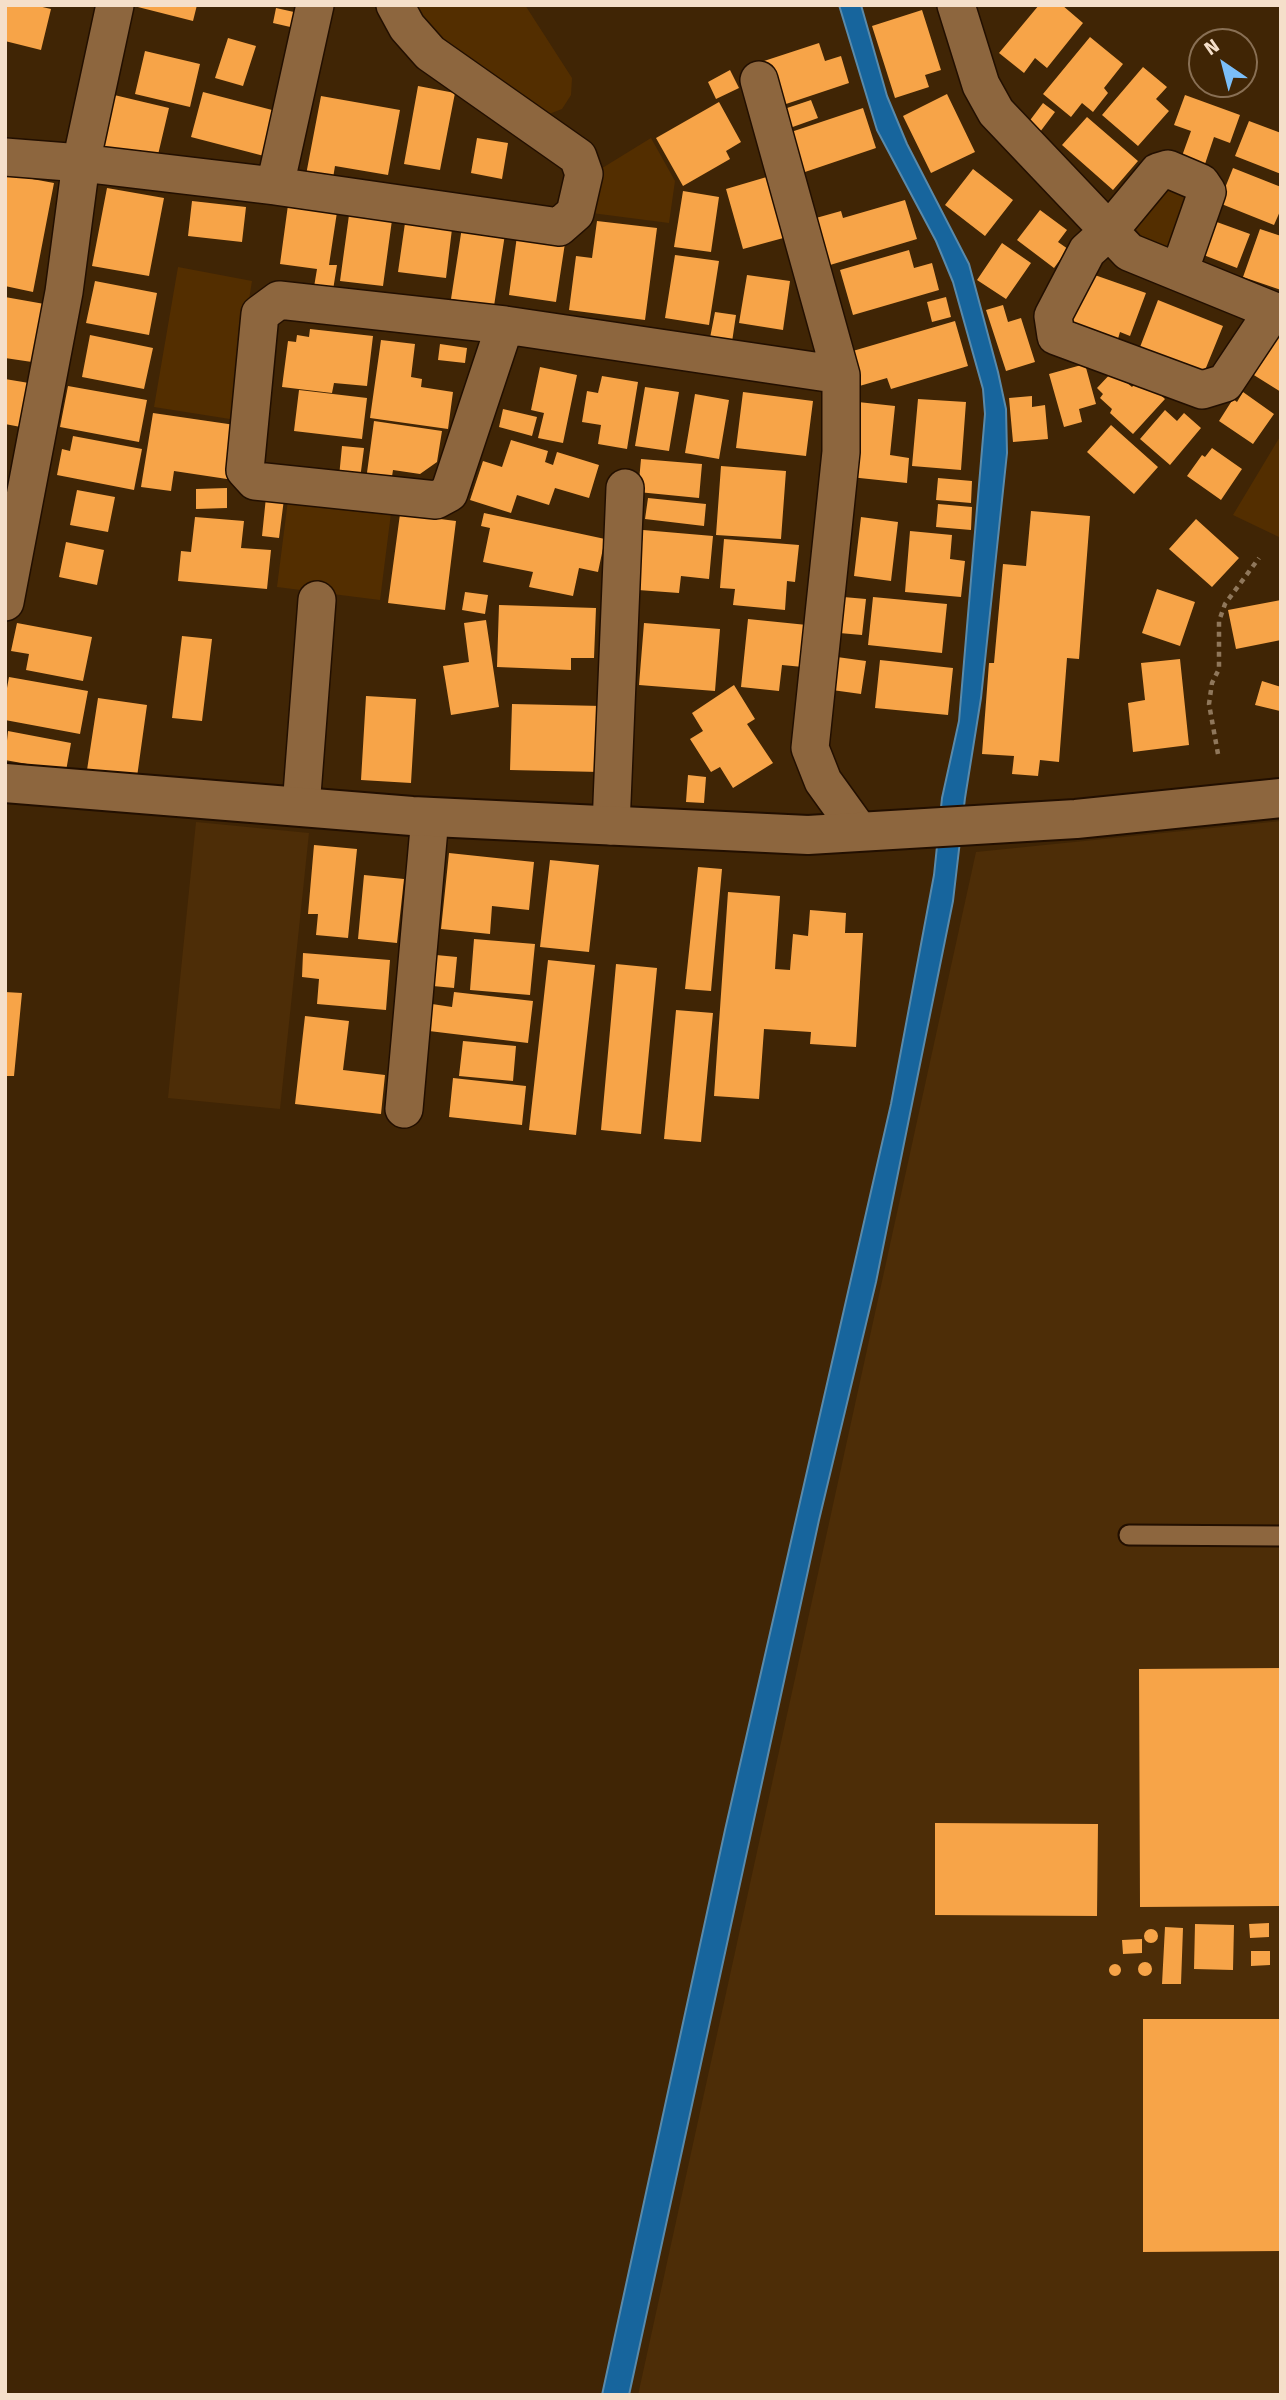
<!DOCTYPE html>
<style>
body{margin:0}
#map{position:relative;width:1286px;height:2400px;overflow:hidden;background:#402505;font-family:"Fira Sans",sans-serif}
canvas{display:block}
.frame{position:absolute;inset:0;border:7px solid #f5dfca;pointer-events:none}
.north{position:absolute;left:1188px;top:28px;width:70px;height:70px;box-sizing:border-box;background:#402505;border:2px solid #886f54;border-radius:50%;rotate:325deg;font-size:19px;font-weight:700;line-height:28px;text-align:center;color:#f5dfca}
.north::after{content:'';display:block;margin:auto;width:24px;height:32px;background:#7bbef8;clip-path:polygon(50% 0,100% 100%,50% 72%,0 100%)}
</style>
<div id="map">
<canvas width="1286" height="2400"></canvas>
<div class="frame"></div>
<div class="north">N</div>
</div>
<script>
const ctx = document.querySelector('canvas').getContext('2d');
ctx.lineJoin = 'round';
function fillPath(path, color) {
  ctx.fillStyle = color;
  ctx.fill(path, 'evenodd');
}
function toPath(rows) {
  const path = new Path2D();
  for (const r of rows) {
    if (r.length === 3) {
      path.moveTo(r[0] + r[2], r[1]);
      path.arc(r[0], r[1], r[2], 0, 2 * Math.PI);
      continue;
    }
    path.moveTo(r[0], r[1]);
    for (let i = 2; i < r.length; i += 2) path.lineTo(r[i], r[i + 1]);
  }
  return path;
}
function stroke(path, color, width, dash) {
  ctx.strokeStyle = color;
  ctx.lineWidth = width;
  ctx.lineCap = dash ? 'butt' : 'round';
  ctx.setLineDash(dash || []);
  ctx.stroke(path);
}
fillPath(toPath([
 [1281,821,1281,2395,638,2395,976,852],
 [196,822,309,833,280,1109,168,1098]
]), '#4d2d07');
fillPath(toPath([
 [412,5,525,5,572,78,571,95,562,109,544,116,427,33],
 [651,138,675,181,669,223,584,212,599,170],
 [1165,180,1197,196,1179,245,1165,250,1145,240,1128,220],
 [178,267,252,281,230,419,154,407],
 [1281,435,1281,533,1279,537,1233,515],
 [288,500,391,513,380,600,277,587]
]), '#532e00');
const water = toPath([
 [839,5,861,5,887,96,907,144,969,264,998,372,1006,409,1007,453,981,698,965,798,953,901,876,1282,819,1520,629,2395,602,2395,725,1830,891,1104,934,875,942,798,959,721,985,414,983,389,953,282,936,241,877,130,839,5]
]);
fillPath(water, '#17659d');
stroke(water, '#5a8aaa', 2);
fillPath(toPath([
 [7,5,34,5,51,9,41,50,5,41],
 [130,5,197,5,193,21],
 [1039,5,1062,5,1083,23,1047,68,1035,58,1024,73,999,53],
 [276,8,303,14,299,29,273,23],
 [922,10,941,70,925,75,929,87,895,98,872,26],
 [1090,37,1123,64,1104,88,1108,93,1093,112,1082,103,1071,117,1043,94],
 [228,38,256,46,243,86,215,78],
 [819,43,825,61,841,56,849,83,780,106,764,61],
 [145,51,200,64,190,107,135,94],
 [1143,67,1167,87,1156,99,1169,111,1138,146,1102,115],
 [730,70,739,88,716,99,708,82],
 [418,86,455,93,440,170,404,164],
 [203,92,276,111,264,156,191,137],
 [110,94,169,108,157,159,98,145],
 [947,94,975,152,931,173,903,116],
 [1185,95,1240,115,1230,143,1214,137,1205,164,1182,156,1191,131,1174,125],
 [321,96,400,110,388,175,335,166,332,184,305,180],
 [811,100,818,118,787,129,781,110],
 [719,102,741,142,726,151,730,159,683,186,656,138],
 [1043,103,1055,112,1040,132,1028,123],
 [863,108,876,148,802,173,788,133],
 [1087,117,1138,161,1113,190,1062,145],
 [1249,121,1281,133,1281,174,1235,156],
 [477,138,508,143,502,179,471,173],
 [1233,168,1281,187,1281,209,1274,225,1219,203],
 [973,169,1013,200,985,236,945,205],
 [5,174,54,183,33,292,5,286],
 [770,176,787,237,743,249,726,189],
 [107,188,164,198,149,276,92,266],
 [683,191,719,197,711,252,674,247],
 [905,200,917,239,830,265,816,218,841,211,843,218],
 [192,201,246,207,242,242,188,236],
 [288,205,337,212,329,265,337,265,333,290,314,287,317,269,280,264],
 [1040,210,1067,230,1058,242,1068,249,1054,268,1017,240],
 [349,215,392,220,383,286,340,281],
 [597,221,657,228,645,320,569,310,576,256,592,258],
 [1214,221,1250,234,1237,268,1201,254],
 [405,223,452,229,446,278,398,272],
 [462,227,505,234,494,306,451,299],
 [1260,229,1281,236,1281,290,1243,277],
 [517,236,565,243,556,302,509,295],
 [1002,243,1031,263,1006,299,977,280],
 [909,250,914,268,932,263,939,290,853,315,840,270],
 [675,255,719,261,709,325,665,318],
 [1089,273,1146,293,1130,336,1120,332,1117,342,1070,326],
 [747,275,790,281,783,330,739,323],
 [95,281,157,293,149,335,86,323],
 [5,297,50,305,43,341,36,340,32,362,5,358],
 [946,297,951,317,932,322,927,302],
 [1158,300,1223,326,1201,380,1137,355],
 [1003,305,1008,322,1021,318,1035,362,1006,371,986,310],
 [715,312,736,315,732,342,710,338],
 [955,321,968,366,891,389,887,378,856,387,846,353],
 [310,329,373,336,367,386,334,383,332,393,282,387,288,341,296,342,297,335,309,337],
 [1267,330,1281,338,1281,392,1249,372],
 [90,335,153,348,144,389,82,377],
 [381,340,415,344,411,377,422,379,421,387,453,392,448,429,370,418],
 [440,344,467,348,465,363,438,360],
 [1085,364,1096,404,1079,409,1082,422,1064,427,1049,374],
 [540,367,577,375,563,443,538,438,544,413,531,410],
 [1113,371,1132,387,1141,377,1165,399,1133,434,1110,413,1112,409,1100,398,1103,394,1097,388],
 [602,376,638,382,627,449,598,444,601,425,582,422,587,391,598,393],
 [5,379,35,384,26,428,5,424],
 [68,386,147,400,139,442,60,427],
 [645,387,679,392,669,451,635,446],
 [299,390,367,398,362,439,294,431],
 [743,392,813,401,806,456,736,448],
 [1243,392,1274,414,1253,444,1219,421,1233,399,1237,402],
 [695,394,729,400,719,459,685,453],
 [1032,396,1032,407,1045,405,1048,439,1013,442,1009,398],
 [918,399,966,402,961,470,912,466],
 [858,402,895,406,890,455,909,458,907,483,850,477],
 [503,409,537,417,532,436,499,427],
 [1165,410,1177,421,1184,413,1201,428,1170,465,1140,439],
 [153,413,235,425,227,479,174,471,171,491,141,487],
 [374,421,442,431,437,462,420,474,393,470,391,483,366,480],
 [1111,425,1158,467,1134,494,1087,452],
 [73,436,142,449,134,490,57,475,62,449,70,451],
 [511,440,548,451,545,462,553,465,557,452,599,465,589,498,555,488,549,505,517,495,511,513,470,500,483,461,502,467],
 [342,446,364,448,360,479,339,477],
 [1212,448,1242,469,1221,500,1187,476,1202,455,1205,457],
 [641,459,702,464,699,498,638,492],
 [721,466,786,471,781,539,716,535],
 [938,478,972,481,971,503,936,500],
 [227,488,227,508,196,509,196,489],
 [77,490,115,497,108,532,70,525],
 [266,497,284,499,279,538,262,536],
 [648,498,706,504,704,526,645,519],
 [938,504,972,507,971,530,936,527],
 [1031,511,1090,516,1079,659,1067,658,1059,762,1040,760,1038,776,1012,774,1014,756,982,754,989,663,994,663,1003,564,1026,566],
 [484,513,605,539,598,572,579,568,573,596,529,587,533,572,483,562,490,528,481,526],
 [400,514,456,521,445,610,388,603],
 [195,517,244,521,241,548,271,550,267,589,178,581,181,551,191,552],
 [861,517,898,522,891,581,854,576],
 [1196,519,1239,558,1212,587,1169,549],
 [643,530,713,536,709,579,681,576,679,593,638,590],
 [910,531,952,535,950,559,965,561,961,597,905,592],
 [724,539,799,545,795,582,787,581,785,610,733,605,735,589,720,588],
 [66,542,104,550,97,585,59,577],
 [1157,589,1195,602,1180,646,1142,633],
 [465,592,488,595,485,614,462,610],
 [832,596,866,599,862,635,828,632],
 [873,597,947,604,942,653,868,645],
 [1281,600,1281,640,1236,649,1228,610],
 [499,605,596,608,594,658,571,658,571,670,497,667],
 [748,619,807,625,803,667,782,665,779,691,741,687],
 [486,620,499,707,451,715,443,666,469,662,464,623],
 [17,623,92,637,83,681,26,670,29,654,11,651],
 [644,623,720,629,715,691,639,685],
 [182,636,212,639,202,721,172,718],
 [837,657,866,661,861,694,832,690],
 [1180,659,1189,745,1133,752,1128,703,1145,700,1141,663],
 [880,660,953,668,948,715,875,708],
 [9,677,88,691,80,734,5,720,5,699],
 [1262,681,1281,687,1280,711,1255,705],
 [734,685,755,719,747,724,773,763,733,788,720,767,711,772,690,739,703,731,692,713],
 [366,696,416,699,411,783,361,780],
 [98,698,147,705,137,777,87,770],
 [512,704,602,706,600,772,510,770],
 [8,731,71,743,66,771,5,760],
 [688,775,706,777,704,803,686,802],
 [314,845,357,849,348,938,316,935,318,914,308,914],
 [449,853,534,862,529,910,492,906,490,934,441,929],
 [550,860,599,865,589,952,540,947],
 [698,867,722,869,711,991,685,989],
 [364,875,404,879,397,943,358,939],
 [728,892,780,896,775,969,790,970,793,934,808,936,810,910,846,913,845,933,863,933,856,1047,810,1044,811,1032,764,1029,759,1099,714,1096],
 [474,939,535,944,530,995,470,990],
 [303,953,390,960,386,1010,317,1004,319,979,302,977],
 [436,955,457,957,454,988,433,986],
 [548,960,595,965,576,1135,529,1130],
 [616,964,657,968,641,1134,601,1130],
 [5,992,22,993,14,1076,5,1076],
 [454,992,533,1001,528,1043,429,1031,432,1004,452,1007],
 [676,1010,713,1013,701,1142,664,1139],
 [305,1016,349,1021,343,1070,385,1075,381,1114,295,1104],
 [463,1041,516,1046,513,1081,459,1076],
 [453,1078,526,1086,522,1125,449,1117],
 [1281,1668,1281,1906,1140,1907,1139,1669],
 [935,1823,1098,1824,1097,1916,935,1915],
 [1269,1923,1269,1937,1250,1938,1249,1924],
 [1195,1924,1234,1925,1233,1970,1194,1969],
 [1165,1927,1183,1928,1181,1984,1162,1984],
 [1151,1936,7],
 [1142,1939,1142,1953,1123,1954,1122,1940],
 [1251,1951,1270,1951,1270,1965,1251,1966],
 [1145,1969,7],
 [1115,1970,6],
 [1143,2019,1281,2019,1281,2251,1143,2252]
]), '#f7a448');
const service = toPath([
 [1129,1535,1281,1536]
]);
const minor = toPath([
 [956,5,981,85,996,112,1129,252,1281,314],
 [759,80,841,375],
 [5,157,81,163,275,186,559,227,575,213,584,174,578,157,430,53,407,27,395,5],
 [275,186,315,5],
 [1179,272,1207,192,1201,183,1168,169,1158,172,1109,231,1087,251,1053,316,1056,336,1202,390,1225,383,1273,311],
 [505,325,449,493,436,500,255,481,245,470,260,314,279,300,505,325,841,375,841,452,810,748,823,781,859,831],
 [5,602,64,292,81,163,115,5],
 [301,807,317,600],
 [611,826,625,488],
 [404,1109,430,817]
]);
const tertiary = toPath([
 [5,783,412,816,808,835,1076,819,1281,798]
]);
stroke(service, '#220f00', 23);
stroke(minor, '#220f00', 40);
stroke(tertiary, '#220f00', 42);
stroke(toPath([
 [1218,754,1209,704,1212,683,1219,669,1219,621,1225,604,1259,558]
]), '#8f775b', 4.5, [5, 5]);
stroke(service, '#8d663e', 19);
stroke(minor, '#8d663e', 37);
stroke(tertiary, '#8d663e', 38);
</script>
